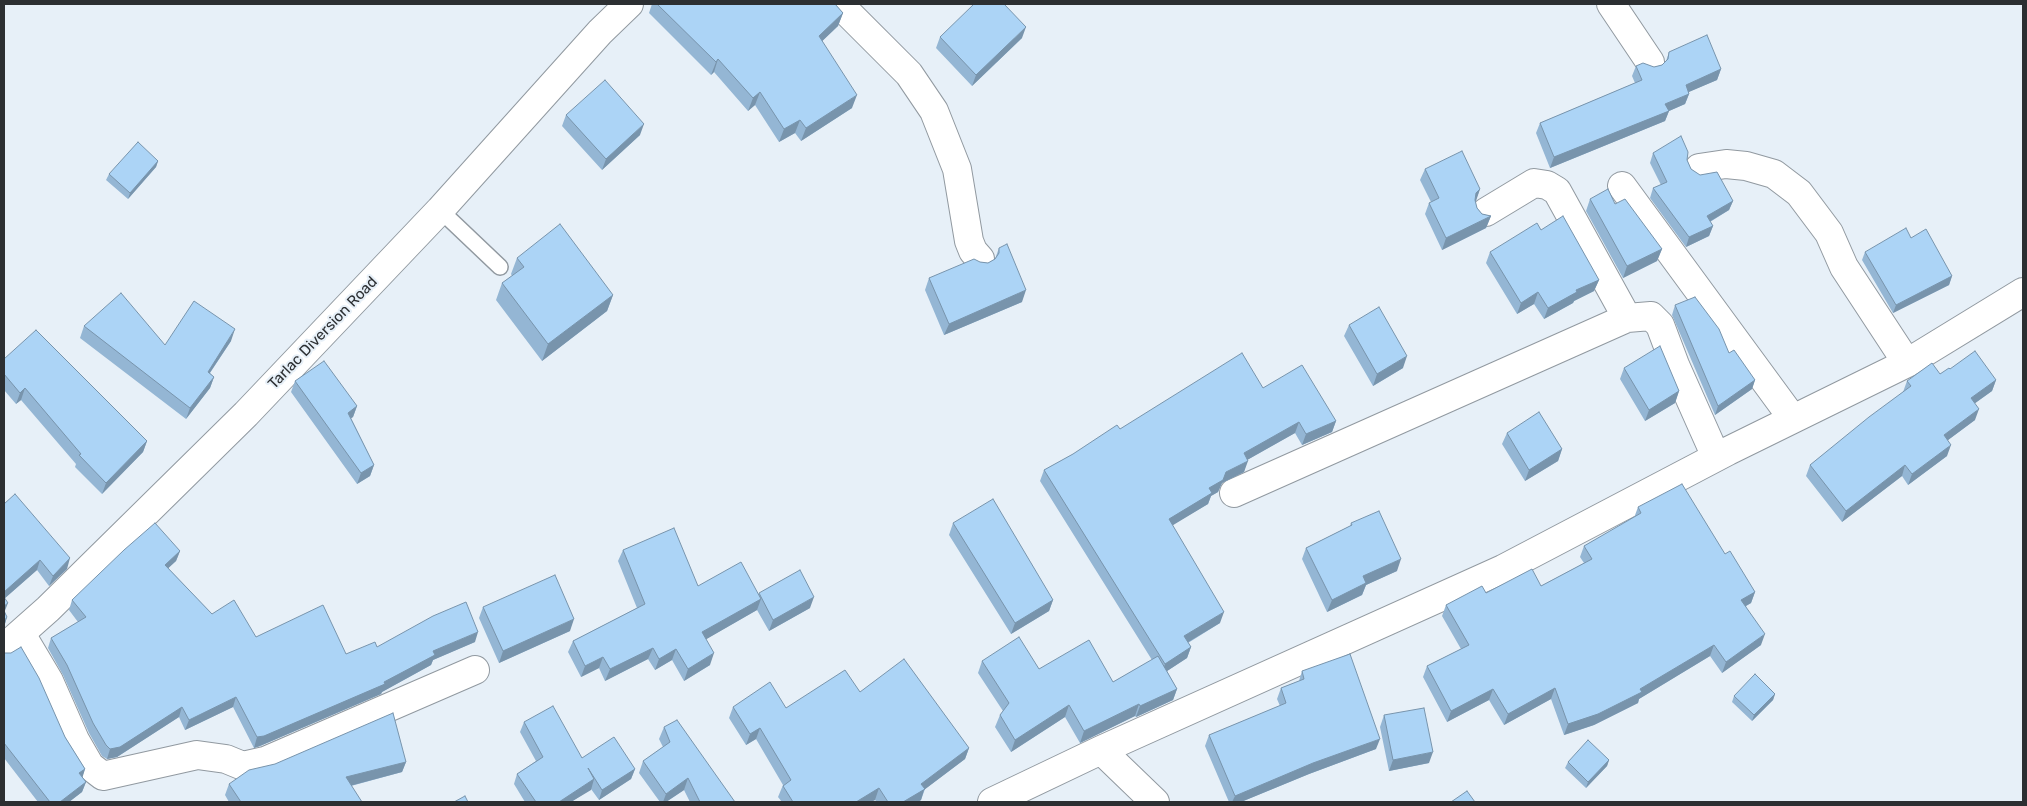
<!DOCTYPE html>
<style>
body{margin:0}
#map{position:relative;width:2027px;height:806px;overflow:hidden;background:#e7f0f8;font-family:Rubik,sans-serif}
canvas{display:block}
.frame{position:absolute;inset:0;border:5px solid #2c2f32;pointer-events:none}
</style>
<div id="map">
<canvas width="2027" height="806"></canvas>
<div class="frame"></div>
</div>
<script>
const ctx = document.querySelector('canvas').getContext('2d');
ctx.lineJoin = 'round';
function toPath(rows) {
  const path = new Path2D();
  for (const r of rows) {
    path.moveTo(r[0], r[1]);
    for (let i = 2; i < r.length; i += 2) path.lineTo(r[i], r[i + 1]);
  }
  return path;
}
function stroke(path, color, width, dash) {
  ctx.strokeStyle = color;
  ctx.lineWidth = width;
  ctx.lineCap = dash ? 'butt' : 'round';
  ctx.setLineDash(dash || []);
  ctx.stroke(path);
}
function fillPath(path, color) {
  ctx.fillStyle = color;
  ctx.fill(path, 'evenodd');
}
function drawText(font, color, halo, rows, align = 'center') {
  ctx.font = font + ' Rubik,sans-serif';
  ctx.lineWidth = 4;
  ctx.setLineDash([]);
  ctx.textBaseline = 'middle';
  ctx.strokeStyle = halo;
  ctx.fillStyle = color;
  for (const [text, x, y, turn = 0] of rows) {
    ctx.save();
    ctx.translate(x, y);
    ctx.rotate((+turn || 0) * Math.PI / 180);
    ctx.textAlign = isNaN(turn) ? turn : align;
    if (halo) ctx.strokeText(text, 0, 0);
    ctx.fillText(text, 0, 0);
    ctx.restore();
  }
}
const lane = toPath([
 [440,210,500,267]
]);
const street = toPath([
 [839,4,909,74,934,111,957,169,969,241,973,251,980,259],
 [1611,4,1650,62],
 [1699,168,1726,164,1746,166,1774,174,1799,193,1829,233,1844,267,1907,363],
 [1622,186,1793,419],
 [1486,212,1534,183,1547,185,1557,191,1627,318],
 [1234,493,1627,318,1651,316,1660,325,1675,365,1716,457],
 [21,634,49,681,75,740,90,766,103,776,197,755,226,759,243,766,265,761,475,670],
 [1101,750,1155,802],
 [992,802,1101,750,1503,569,1728,451,1907,363,2023,292]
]);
const secondary = toPath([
 [4,648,48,609,246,414,440,210,600,32,629,4]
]);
stroke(lane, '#9199a0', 18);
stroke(street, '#9199a0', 30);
stroke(secondary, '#9199a0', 30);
stroke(lane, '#fff', 15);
stroke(street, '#fff', 28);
stroke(secondary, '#fff', 28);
fillPath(toPath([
 [652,4,835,4,843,13,838,26,822,41,852,108,801,141,795,133,779,142,755,105,748,111,714,72,711,75,649,13],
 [940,37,1022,38,972,86,936,48],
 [1669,52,1721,69,1717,80,1688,92,1689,94,1685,104,1669,111,1665,121,1550,168,1536,133,1540,123,1635,83,1632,76,1636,66,1654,67,1662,65,1666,61],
 [566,115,640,135,602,170,562,126],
 [1653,153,1687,160,1691,169,1733,201,1729,210,1710,222,1713,226,1709,236,1686,247,1650,198,1653,188,1661,185,1650,163],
 [158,161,156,167,128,199,106,180,109,174],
 [1425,169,1480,189,1475,202,1477,208,1482,214,1491,216,1486,228,1442,250,1425,214,1429,203,1431,202,1420,180],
 [1590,199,1615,204,1662,249,1657,261,1623,278,1586,211],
 [1541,230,1599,280,1594,291,1574,301,1573,303,1544,319,1534,304,1517,314,1486,263,1490,252],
 [1911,238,1952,276,1949,285,1893,313,1862,260,1865,252],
 [999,248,1022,302,944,335,925,290,929,278,980,262,988,263,995,259],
 [517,258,613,295,607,311,542,361,496,300,502,283,512,276,511,274],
 [1675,305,1729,353,1755,380,1752,389,1715,415,1672,315],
 [1349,325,1403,368,1373,386,1344,336],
 [84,326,165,345,231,341,210,373,214,377,210,388,186,419,80,338],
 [4,359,147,441,143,452,102,494,75,467,76,464,21,400,16,404,4,390],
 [1624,368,1679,391,1675,403,1645,421,1620,379],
 [1950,369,1996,380,1992,391,1975,403,1975,420,1948,440,1947,456,1908,485,1902,476,1842,522,1806,476,1810,465,1903,392,1907,381,1940,374],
 [295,381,357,406,353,417,351,418,374,465,370,476,357,484,291,392],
 [1263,388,1336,421,1332,432,1302,445,1295,433,1247,460,1244,472,1222,483,1218,492,1211,496,1208,504,1172,525,1220,623,1188,643,1191,647,1187,658,1167,671,1177,689,1173,700,1136,717,1135,716,1080,743,1065,717,1011,752,995,727,1000,715,1003,711,978,673,982,661,1039,669,1113,682,1152,660,1040,481,1044,470,1120,429],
 [1507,433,1562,449,1558,461,1525,481,1502,444],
 [4,504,67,569,49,586,37,570,5,598,5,612,7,617,4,627],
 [1638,507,1725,554,1755,592,1751,603,1746,606,1761,645,1722,673,1710,656,1639,699,1638,703,1594,725,1564,735,1551,699,1504,725,1489,700,1447,722,1423,677,1427,666,1461,649,1442,616,1446,605,1486,593,1541,586,1584,563,1580,557,1584,546,1634,518],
 [953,523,1053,600,1049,611,1011,634,949,535],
 [1351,523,1397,571,1366,585,1362,595,1327,612,1302,559,1306,548,1350,526],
 [623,550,698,586,759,594,810,608,769,631,757,610,706,639,710,665,684,681,672,660,655,670,648,659,605,681,599,668,581,677,568,652,573,641,637,608,618,561],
 [180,551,176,561,168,568,212,614,256,637,346,654,377,647,475,642,433,660,431,665,382,692,381,694,260,746,254,748,233,707,185,730,179,717,117,757,107,759,102,756,89,733,63,675,48,648,51,638,78,622,69,610,72,600],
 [483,607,570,631,499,663,479,618],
 [4,653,65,737,85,769,82,777,86,782,82,792,69,802,38,802,4,758],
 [1302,671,1376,749,1309,774,1241,802,1229,802,1205,746,1209,735,1280,706,1277,699,1281,688,1299,681],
 [860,692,969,748,965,759,925,789,921,800,918,802,877,802,875,800,871,802,782,802,778,797,783,785,756,739,746,745,729,718,733,707,786,708],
 [1775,694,1773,700,1752,721,1732,702,1734,696],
 [1384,715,1429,763,1389,771,1380,727],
 [524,722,582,758,635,769,631,779,599,800,591,789,571,802,525,802,514,784,517,774,536,761,520,732],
 [664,727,735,802,690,802,684,790,666,802,660,802,639,773,643,761,663,747,659,739],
 [1609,760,1607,766,1586,788,1565,768,1568,762],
 [406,762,402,772,351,786,362,802,229,802,225,795,229,784]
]), '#94b6d4');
fillPath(toPath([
 [843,13,838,26,814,49,819,36],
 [1026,27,1022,38,972,86,976,75],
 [718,59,714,72,711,75,716,62],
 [1721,69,1717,80,1682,95,1686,85],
 [760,92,755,105,748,111,753,98],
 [1689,94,1685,104,1669,111,1665,121,1550,168,1554,157,1665,104],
 [857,95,852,108,801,141,806,128],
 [800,120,795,133,779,142,784,129],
 [644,124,640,135,602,170,606,159],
 [158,161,156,167,128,199,130,193],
 [1480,189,1476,201,1472,205,1476,193],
 [1733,201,1729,210,1704,225,1707,216],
 [1491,216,1486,228,1442,250,1446,238],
 [1713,226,1709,236,1686,247,1689,237],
 [1662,249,1657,261,1623,278,1627,266],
 [1952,276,1949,285,1893,313,1896,305],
 [1599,280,1594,291,1574,301,1573,303,1544,319,1548,308,1576,290],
 [1026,290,1022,302,944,335,949,324],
 [1538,292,1534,304,1517,314,1521,303],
 [613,295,607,311,542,361,548,344],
 [235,329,231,341,203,383,208,372],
 [1407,356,1403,368,1373,386,1377,374],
 [214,377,210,388,186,419,190,408],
 [1755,380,1752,389,1715,415,1718,406],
 [1996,380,1992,391,1967,409,1971,398],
 [25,388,21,400,16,404,20,393],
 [1679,391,1675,403,1645,421,1649,410],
 [357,406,353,417,344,423,348,413],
 [1979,409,1975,420,1940,446,1944,435],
 [1336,421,1332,432,1302,445,1306,434],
 [1299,422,1295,433,1240,464,1244,453],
 [147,441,143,452,102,494,106,483],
 [1951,445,1947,456,1908,485,1912,474],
 [1562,449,1558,461,1525,481,1529,470],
 [1248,461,1244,472,1222,483,1218,492,1211,496,1208,504,1165,530,1169,519,1226,472],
 [374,465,370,476,357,484,361,473],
 [1905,465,1902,476,1842,522,1846,511],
 [180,551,176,561,161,575,165,565],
 [70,558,67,569,49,586,53,576],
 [1401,559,1397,571,1366,585,1362,595,1327,612,1332,600,1363,576],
 [40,560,37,570,4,599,4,592],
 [1755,592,1751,603,1737,611,1741,600],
 [814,597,810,608,769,631,773,620],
 [761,599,757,610,698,644,702,632],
 [1053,600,1049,611,1011,634,1015,623],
 [8,603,4,613,4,606],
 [1224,612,1220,623,1180,647,1184,636],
 [7,617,4,627,4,621],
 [574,619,570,631,499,663,503,651],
 [478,632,475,642,433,660,431,665,382,692,381,694,260,746,254,748,257,737,384,682,433,651],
 [1765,634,1761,645,1722,673,1726,662],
 [1714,645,1710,656,1639,699,1638,703,1594,725,1564,735,1568,724,1640,689],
 [1191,647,1187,658,1161,675,1165,664],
 [653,648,648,659,605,681,610,669],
 [676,649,672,660,655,670,659,659],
 [714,653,710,665,684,681,688,669],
 [603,657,599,668,581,677,585,666],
 [1555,688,1551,699,1504,725,1508,714],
 [1177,689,1173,700,1136,717,1140,706],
 [1493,689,1489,700,1447,722,1451,711],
 [1775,694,1773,700,1752,721,1754,715],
 [236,697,233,707,185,730,189,720],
 [1139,704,1135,716,1080,743,1084,731],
 [1069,705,1065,717,1011,752,1015,740],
 [182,707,179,717,117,757,107,759,110,749],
 [760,728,756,739,746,745,750,734],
 [1380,739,1376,749,1309,774,1241,802,1232,802,1235,796,1313,763],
 [969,748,965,759,924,790,921,800,918,802,903,802,921,784],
 [1433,752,1429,763,1389,771,1393,760],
 [1609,760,1607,766,1586,788,1588,782],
 [406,762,402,772,342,788,346,777],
 [85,769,82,779,79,773],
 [635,769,631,779,599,800,602,790],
 [688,778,684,790,666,802,663,802,666,794],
 [594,779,591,790,571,802,559,802],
 [86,782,82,792,69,802,60,802],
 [879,788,875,800,871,802,856,802]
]), '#7894ac');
const building = toPath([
 [657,4,835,4,843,13,819,36,857,95,806,128,800,120,784,129,760,92,753,98,718,59,716,62,657,4],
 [974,4,1004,4,1026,27,976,75,940,37,974,4],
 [1707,35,1721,69,1686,85,1689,94,1665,104,1669,111,1554,157,1540,123,1642,80,1636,66,1643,63,1654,67,1662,65,1668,59,1669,52,1707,35],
 [605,80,644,124,606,159,566,115,605,80],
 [1681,136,1688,152,1687,160,1691,169,1700,175,1717,172,1733,201,1707,216,1713,226,1689,237,1653,188,1667,182,1653,153,1681,136],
 [138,142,158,161,130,193,109,174,138,142],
 [1462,151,1480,189,1476,193,1475,200,1477,208,1482,214,1491,216,1446,238,1429,203,1439,198,1425,169,1462,151],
 [1608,189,1615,204,1625,199,1662,249,1627,266,1590,199,1608,189],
 [1563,216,1599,280,1576,290,1577,292,1548,308,1538,292,1521,303,1490,252,1537,223,1541,230,1563,216],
 [560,224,613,295,548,344,502,283,524,267,517,258,560,224],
 [1906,228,1911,238,1926,229,1952,276,1896,305,1865,252,1906,228],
 [1007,244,1026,290,949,324,929,278,974,259,980,262,988,263,995,259,999,253,999,248,1007,244],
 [121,293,165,345,194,301,235,329,208,372,214,377,190,408,84,326,121,293],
 [1695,297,1719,329,1729,353,1734,350,1755,380,1718,406,1675,305,1695,297],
 [1379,307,1407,356,1377,374,1349,325,1379,307],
 [36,330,147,441,106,483,79,455,81,454,25,388,20,393,4,374,4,359,36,330],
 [1660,346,1679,391,1649,410,1624,368,1660,346],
 [1975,351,1996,380,1971,398,1979,409,1944,435,1951,445,1912,474,1905,465,1846,511,1810,465,1869,417,1911,386,1907,381,1932,363,1940,374,1949,368,1950,369,1975,351],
 [1242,353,1263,388,1302,365,1336,421,1306,434,1299,422,1244,453,1248,461,1226,472,1223,480,1209,488,1212,493,1169,519,1224,612,1184,636,1191,647,1165,664,1044,470,1073,454,1117,425,1120,429,1242,353],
 [324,361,357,406,348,413,374,465,361,473,295,381,324,361],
 [1539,412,1562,449,1529,470,1507,433,1539,412],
 [1682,484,1725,554,1730,551,1755,592,1741,600,1765,634,1726,662,1714,645,1640,689,1642,692,1598,714,1568,724,1555,688,1508,714,1493,689,1451,711,1427,666,1469,645,1446,605,1482,586,1486,593,1532,569,1541,586,1592,559,1584,546,1641,513,1638,507,1682,484],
 [15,494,70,558,53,576,40,560,4,592,4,504,15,494],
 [993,499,1053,600,1015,623,953,523,993,499],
 [1379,511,1401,559,1363,576,1366,583,1332,600,1306,548,1352,525,1351,523,1379,511],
 [155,523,180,551,165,565,212,614,234,600,256,637,323,605,346,654,375,642,377,647,433,616,466,602,478,632,433,651,435,655,384,682,385,684,264,736,257,737,236,697,189,720,182,707,120,747,110,749,106,745,93,723,67,665,51,638,86,617,72,600,124,550,155,523],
 [674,528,698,586,741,562,761,599,702,632,714,653,688,669,676,649,659,659,653,648,610,669,603,657,585,666,573,641,645,604,623,550,674,528],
 [800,570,814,597,773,620,759,593,800,570],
 [555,575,574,619,503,651,483,607,555,575],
 [4,597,8,603,4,606,4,597],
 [4,611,7,617,4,621,4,611],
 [1019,637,1039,669,1089,640,1113,682,1158,656,1177,689,1140,706,1139,704,1084,731,1069,705,1015,740,1000,715,1009,703,982,661,1019,637],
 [21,647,39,678,65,737,85,769,79,773,86,782,60,802,50,802,4,743,4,653,11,653,21,647],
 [1350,654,1380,739,1313,763,1235,796,1209,735,1286,703,1281,688,1304,679,1302,671,1350,654],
 [904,659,969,748,921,784,925,789,903,802,888,802,879,788,856,802,793,802,783,786,791,780,760,728,750,734,733,707,770,682,786,708,845,670,860,692,904,659],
 [1755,674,1775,694,1754,715,1734,696,1755,674],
 [553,706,582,758,614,737,635,769,602,790,588,768,594,779,559,802,536,802,517,774,543,757,524,722,553,706],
 [1424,708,1433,752,1393,760,1384,715,1424,708],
 [393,713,406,762,346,777,362,802,241,802,229,784,249,770,275,764,393,713],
 [677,720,735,802,700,802,688,778,666,794,643,761,670,742,664,727,677,720],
 [1588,740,1609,760,1588,782,1568,762,1588,740],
 [1467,791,1475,802,1451,802,1467,791],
 [465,796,468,802,454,802,465,796]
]);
fillPath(building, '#acd4f6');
stroke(building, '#7894ac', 1);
drawText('15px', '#2c2f32', '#e7f0f8', [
 ["Tarlac Diversion Road",323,333,-46]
]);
</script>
